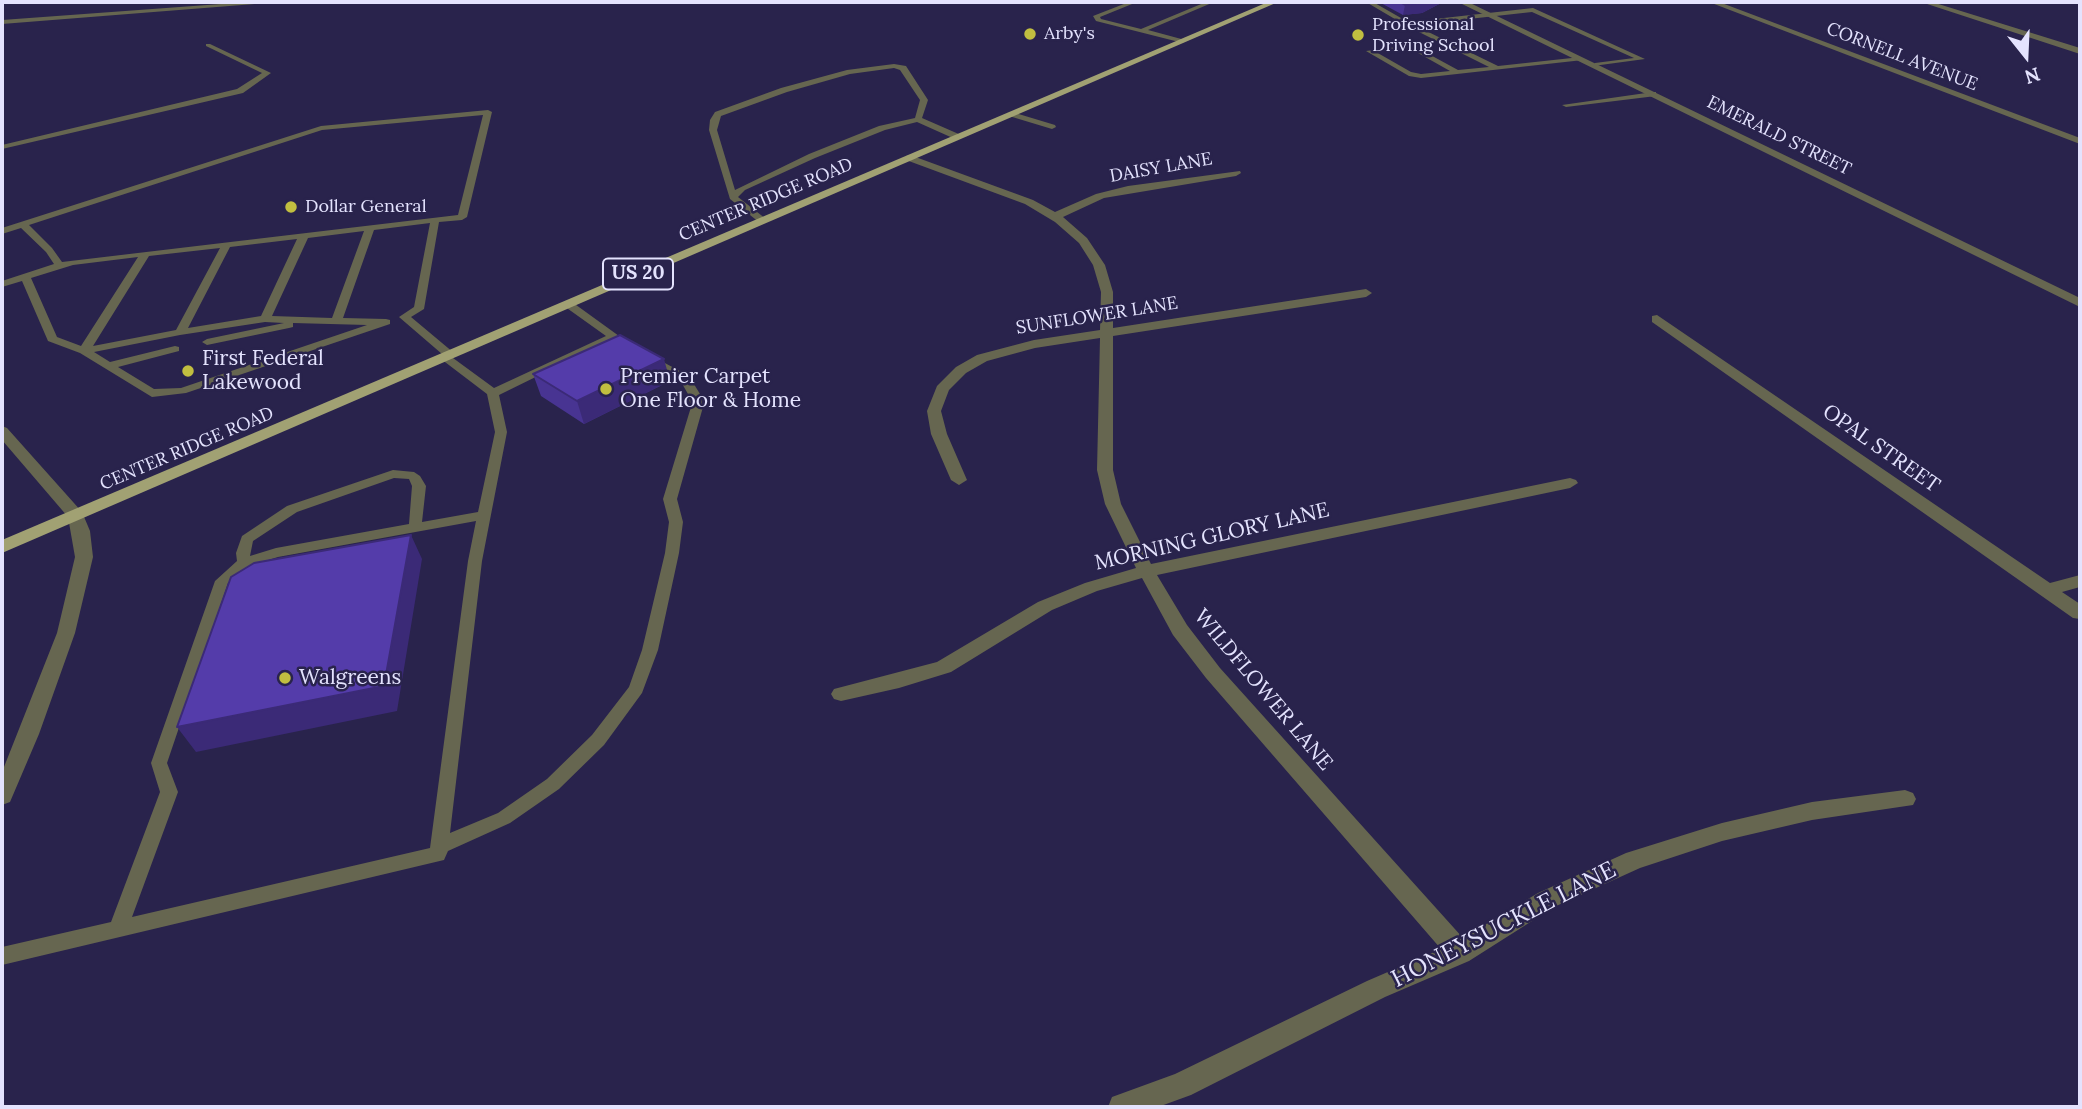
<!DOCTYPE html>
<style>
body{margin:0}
#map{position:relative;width:2082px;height:1109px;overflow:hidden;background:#29234c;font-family:Lora,serif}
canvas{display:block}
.frame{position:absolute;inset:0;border:4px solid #e4e3fe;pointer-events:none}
.north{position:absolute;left:1991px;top:21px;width:70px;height:70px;-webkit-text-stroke:5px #29234c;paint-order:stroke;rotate:162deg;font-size:19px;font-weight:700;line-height:28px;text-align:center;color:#e4e3fe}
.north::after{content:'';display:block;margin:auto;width:24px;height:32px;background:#e4e3fe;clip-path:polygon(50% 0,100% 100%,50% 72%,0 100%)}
</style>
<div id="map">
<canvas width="2082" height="1109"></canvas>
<div class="frame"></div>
<div class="north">N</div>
</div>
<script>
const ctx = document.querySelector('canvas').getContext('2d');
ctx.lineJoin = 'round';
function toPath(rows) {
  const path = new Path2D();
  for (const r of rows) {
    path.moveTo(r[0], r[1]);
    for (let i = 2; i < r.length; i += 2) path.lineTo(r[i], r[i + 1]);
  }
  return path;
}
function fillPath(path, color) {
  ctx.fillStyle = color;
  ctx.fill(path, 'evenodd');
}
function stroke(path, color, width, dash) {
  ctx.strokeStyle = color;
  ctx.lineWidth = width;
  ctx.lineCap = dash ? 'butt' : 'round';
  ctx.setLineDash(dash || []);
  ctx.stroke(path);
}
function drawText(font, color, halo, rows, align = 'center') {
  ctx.font = font + ' Lora,serif';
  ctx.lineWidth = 5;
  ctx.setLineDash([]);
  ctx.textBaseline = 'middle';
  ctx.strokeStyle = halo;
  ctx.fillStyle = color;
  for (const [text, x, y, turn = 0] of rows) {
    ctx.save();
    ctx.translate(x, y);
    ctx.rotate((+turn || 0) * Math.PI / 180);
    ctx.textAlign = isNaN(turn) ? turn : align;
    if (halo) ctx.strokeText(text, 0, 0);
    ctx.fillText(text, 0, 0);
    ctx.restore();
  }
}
fillPath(toPath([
 [1129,2,1137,2,1100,17,1101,19,1141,29,1206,2,1214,2,1148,30,1185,40,1183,43,1096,21,1093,16,1129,2],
 [1366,2,1373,2,1408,22,1533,8,1645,59,1593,66,1595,63,1634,58,1532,12,1414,25,1498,66,1581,57,1583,60,1421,78,1409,76,1366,51,1412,45,1458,70,1489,67,1405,25,1366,2],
 [1411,49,1450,71,1421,74,1411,72,1376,52,1411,49],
 [206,44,210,44,271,73,243,93,2,149,2,145,237,89,262,73,206,46,206,44],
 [894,64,906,66,928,100,922,118,961,135,961,139,955,139,917,122,885,130,815,158,745,190,738,197,766,219,766,223,760,223,730,199,709,130,710,120,715,112,781,88,847,70,894,64],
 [894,68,900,70,920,100,915,118,879,126,809,154,735,190,717,130,721,116,787,92,850,74,894,68],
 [1653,92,1656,92,1656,96,1566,107,1562,105,1653,92],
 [488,110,492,112,467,217,462,220,439,222,424,309,411,317,454,353,456,355,453,358,494,388,606,336,564,306,564,302,572,302,619,336,499,395,507,432,482,561,450,833,498,813,547,779,592,735,629,687,642,650,665,553,669,522,663,499,691,407,688,394,680,380,646,360,644,358,650,355,689,376,700,394,703,407,677,499,683,522,679,553,658,650,642,693,604,745,559,789,510,823,448,851,444,860,2,965,2,947,111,922,160,792,151,763,215,581,237,561,236,553,242,536,287,506,393,470,414,472,420,476,426,486,422,522,478,512,495,432,487,394,441,359,439,357,442,354,399,317,414,307,430,223,374,230,343,318,386,319,390,320,390,324,186,393,152,397,80,353,48,341,22,281,2,287,2,281,54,264,46,252,21,228,2,234,2,228,321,126,488,110],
 [483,115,458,215,62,262,52,248,29,225,322,130,483,115],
 [364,231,332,318,272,316,308,238,364,231],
 [297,239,261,316,188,328,230,247,297,239],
 [220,248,176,330,93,346,149,256,220,248],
 [138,257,81,346,57,337,31,278,73,265,138,257],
 [265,322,284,323,207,339,202,342,207,345,289,328,293,327,293,323,367,325,181,388,154,389,118,367,179,351,179,347,175,346,110,362,94,352,180,335,265,322],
 [394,478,409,479,412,486,409,524,276,548,250,556,253,541,297,512,394,478],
 [476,521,468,561,430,848,132,917,178,792,167,763,228,583,249,566,278,557,476,521],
 [1012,112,1055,125,1056,127,1052,129,1009,116,1008,114,1012,112]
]), '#666650');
fillPath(toPath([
 [248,2,280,2,2,24,2,20,248,2],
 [1458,2,1468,2,2080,298,2080,307,1458,2],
 [1709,2,1719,2,2080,138,2080,144,1709,2],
 [1921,2,1932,2,2080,48,2080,54,1921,2],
 [910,155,1033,200,1055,212,1096,194,1128,186,1240,171,1241,173,1236,176,1104,198,1063,217,1087,238,1105,265,1113,292,1113,328,1366,289,1372,293,1366,297,1113,336,1113,470,1121,504,1151,564,1570,478,1576,480,1578,483,1570,488,1157,575,1187,625,1220,668,1463,938,1538,893,1626,853,1722,823,1812,802,1905,790,1913,793,1916,799,1913,805,1812,820,1722,841,1640,868,1554,907,1469,961,1385,997,1191,1095,1158,1107,1108,1107,1112,1097,1175,1074,1367,981,1441,949,1206,678,1173,635,1142,578,1097,591,1052,610,951,672,899,688,841,701,834,699,831,694,834,689,937,662,1038,602,1085,583,1136,568,1105,504,1097,470,1100,338,1035,348,987,361,966,373,949,390,941,411,947,434,967,480,959,485,951,480,931,434,927,411,937,386,956,367,977,355,1034,340,1100,330,1101,292,1093,265,1079,243,1055,222,1025,204,906,160,906,156,910,155],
 [1657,315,2050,583,2080,575,2080,587,2062,592,2080,604,2080,619,2073,618,1652,322,1652,316,1657,315]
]), '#666650');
fillPath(toPath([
 [2,426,7,428,82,512,90,531,93,557,75,633,39,734,10,802,2,805,2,772,57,633,75,557,68,517,2,440,2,426]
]), '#666650');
fillPath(toPath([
 [1268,2,1278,2,2,553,2,540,1268,2]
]), '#a1a173');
fillPath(toPath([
 [1379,2,1443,2,1422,13,1403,15],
 [533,374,670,381,584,424,541,396]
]), '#483492');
fillPath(toPath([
 [1426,2,1443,2,1422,13,1403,15,1405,5],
 [664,359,670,381,584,424,577,401],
 [411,535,422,559,397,711,196,752,177,727]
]), '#3b2a77');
const building = toPath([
 [1400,2,1426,2,1405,5,1400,2],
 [620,335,664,359,577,401,533,374,620,335],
 [411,535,384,686,177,727,231,577,254,563,411,535]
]);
fillPath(building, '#543caa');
stroke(building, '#3b2a77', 2);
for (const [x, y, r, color] of [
 [1030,34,7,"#c1be40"],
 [1358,35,7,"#c1be40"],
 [291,207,7,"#c1be40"],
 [188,371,7,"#c1be40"],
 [606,389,7,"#c1be40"],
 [285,678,7,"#c1be40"]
]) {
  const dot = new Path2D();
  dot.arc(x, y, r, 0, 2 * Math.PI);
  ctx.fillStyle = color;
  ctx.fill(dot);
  stroke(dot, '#29234c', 2.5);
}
drawText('18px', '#e4e3fe', '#29234c', [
 ["Professional",1372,25],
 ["Driving School",1372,46],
 ["Arby's",1044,34],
 ["Dollar General",305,207]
], 'left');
drawText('18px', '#e4e3fe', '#29234c', [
 ["CORNELL AVENUE",1902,57,21],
 ["EMERALD STREET",1779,136,26],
 ["DAISY LANE",1161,168,-10],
 ["CENTER RIDGE ROAD",766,200,-23],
 ["SUNFLOWER LANE",1097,316,-9],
 ["CENTER RIDGE ROAD",187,449,-23]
]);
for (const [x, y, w] of [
 [638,274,70]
]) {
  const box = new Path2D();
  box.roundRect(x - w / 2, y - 15.5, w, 31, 5);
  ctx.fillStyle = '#29234c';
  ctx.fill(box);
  stroke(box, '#e4e3fe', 2);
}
drawText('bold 19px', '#e4e3fe', null, [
 ["US 20",638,274]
]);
drawText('21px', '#e4e3fe', '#29234c', [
 ["First Federal",202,359],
 ["Lakewood",202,383],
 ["Premier Carpet",620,377],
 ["One Floor & Home",620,401],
 ["Walgreens",299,678]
], 'left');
drawText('21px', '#e4e3fe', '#29234c', [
 ["OPAL STREET",1881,449,35],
 ["MORNING GLORY LANE",1212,537,-13],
 ["WILDFLOWER LANE",1263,690,50]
]);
drawText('24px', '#e4e3fe', '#29234c', [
 ["HONEYSUCKLE LANE",1504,925,-27]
]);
</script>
